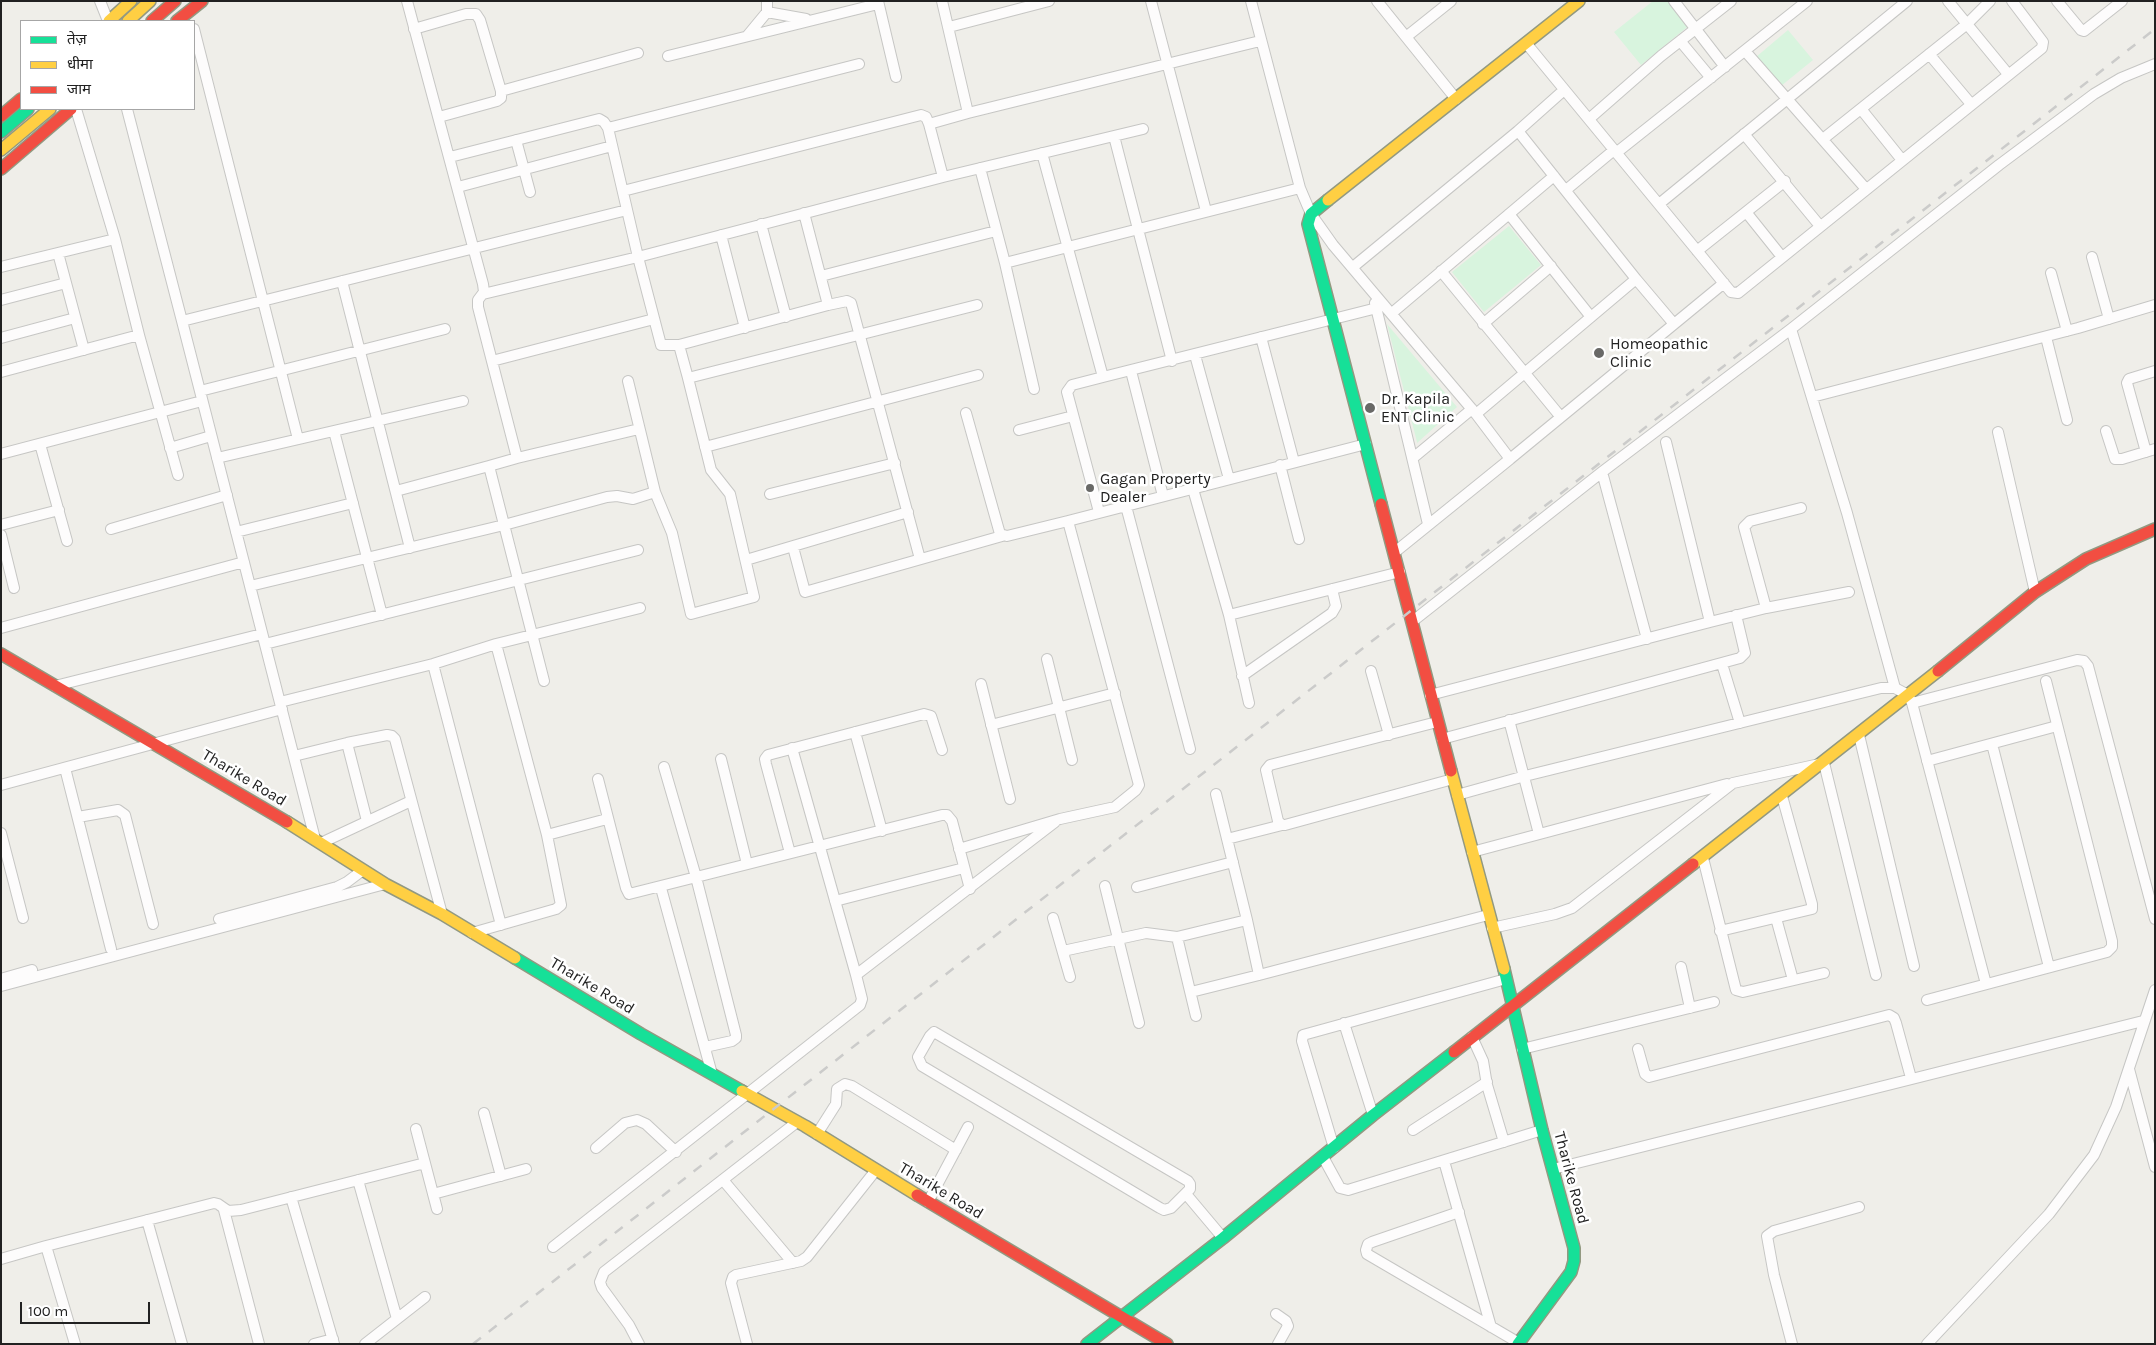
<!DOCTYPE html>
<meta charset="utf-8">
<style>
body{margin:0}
#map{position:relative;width:2156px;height:1345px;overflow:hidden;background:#efeee9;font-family:Karla,"Noto Sans Devanagari",sans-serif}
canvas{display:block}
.frame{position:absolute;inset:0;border:2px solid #212121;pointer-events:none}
.legend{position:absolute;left:20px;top:20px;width:175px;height:90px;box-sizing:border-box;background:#fff;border:1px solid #a6a6a6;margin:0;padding:6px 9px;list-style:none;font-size:15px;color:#212121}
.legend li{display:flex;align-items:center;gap:10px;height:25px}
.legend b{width:25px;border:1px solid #a6a6a6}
.scale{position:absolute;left:20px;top:1302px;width:130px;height:22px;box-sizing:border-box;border:2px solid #212121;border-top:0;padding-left:6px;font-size:15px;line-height:18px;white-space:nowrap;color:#212121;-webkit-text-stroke:4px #fff;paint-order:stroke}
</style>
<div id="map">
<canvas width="2156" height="1345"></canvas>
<div class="frame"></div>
<ul class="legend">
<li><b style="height:6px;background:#16e098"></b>तेज़</li>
<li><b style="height:6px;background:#ffcf43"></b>धीमा</li>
<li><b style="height:6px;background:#f24e42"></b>जाम</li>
</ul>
<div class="scale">100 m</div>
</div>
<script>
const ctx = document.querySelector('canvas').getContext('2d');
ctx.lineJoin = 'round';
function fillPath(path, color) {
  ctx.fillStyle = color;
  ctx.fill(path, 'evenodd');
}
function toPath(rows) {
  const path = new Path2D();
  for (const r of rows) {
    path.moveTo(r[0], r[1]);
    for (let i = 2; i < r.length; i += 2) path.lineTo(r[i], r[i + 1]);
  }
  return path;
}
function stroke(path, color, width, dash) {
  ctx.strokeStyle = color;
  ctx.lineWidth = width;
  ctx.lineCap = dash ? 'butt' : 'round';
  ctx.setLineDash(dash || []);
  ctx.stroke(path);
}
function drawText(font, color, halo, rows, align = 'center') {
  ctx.font = font + ' Karla,sans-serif';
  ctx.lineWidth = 5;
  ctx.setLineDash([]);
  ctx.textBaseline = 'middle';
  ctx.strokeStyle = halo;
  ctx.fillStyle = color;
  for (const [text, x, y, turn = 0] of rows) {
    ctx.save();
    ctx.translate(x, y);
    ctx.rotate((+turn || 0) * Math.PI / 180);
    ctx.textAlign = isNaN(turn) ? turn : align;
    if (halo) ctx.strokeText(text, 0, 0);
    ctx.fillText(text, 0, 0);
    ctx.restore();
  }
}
fillPath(toPath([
 [1653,1,1673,1,1691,24,1641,65,1614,32],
 [1788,30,1813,60,1781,86,1756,57],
 [1509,226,1541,265,1484,312,1452,272],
 [1387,324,1457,407,1417,443,1417,442]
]), '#d8f4de');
const street = toPath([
 [100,1,108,21],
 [407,1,483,284,484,292,478,300,478,307,517,458,489,466,544,681],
 [878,1,896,77],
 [942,1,968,113,1260,41],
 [1151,1,1206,211],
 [1251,1,1300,188,1311,214,1333,245,1476,414,1510,459,1724,283],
 [1377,1,1456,99],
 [1674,1,1725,67],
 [1948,1,2008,74],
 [2057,1,2081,30,2084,31,2122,1],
 [767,12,806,19],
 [949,27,1049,1],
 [194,29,298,439],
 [414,29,466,14,476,14,480,20,501,91,501,98,497,101,439,117],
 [748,35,767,12,767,1],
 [1406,37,1451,1],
 [1681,42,1711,78],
 [1526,43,1731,292,1738,293,2042,48,2043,42,2012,1],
 [1745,51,1866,189],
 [1929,54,1971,104],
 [668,56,878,4],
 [859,64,608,128,638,257,661,345,679,345,828,305,847,301,851,303,920,559],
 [501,91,638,53],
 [127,109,182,321],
 [1861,109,1902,160],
 [1589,119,1661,56,1731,1],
 [929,124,968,113],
 [1744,134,1820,226],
 [1114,136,1172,361],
 [1823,139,1967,24,1990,1],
 [516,140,530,192],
 [1042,153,1103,377,1377,308],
 [1616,153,1807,1],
 [450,157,599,119,604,122,608,128],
 [980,168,1005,263],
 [458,187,612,146],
 [1566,190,1614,150],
 [623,191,921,115,926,117,929,124,943,177,1143,129],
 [1659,204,1907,1],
 [1746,212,1782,257],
 [804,213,828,305],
 [1509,214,1591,317],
 [761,224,786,317],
 [721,235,745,328],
 [1697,251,1785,181],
 [58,253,84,350],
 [2092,257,2109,319],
 [1,267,115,239],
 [1353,267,1518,131],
 [1441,271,1560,416],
 [2051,273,2067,331],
 [821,276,996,231],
 [1636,279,1674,324],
 [342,281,410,548],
 [483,294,638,257,943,177],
 [1,300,66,283],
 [1375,303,1428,524],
 [1392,313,1554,176],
 [1483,324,1551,266],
 [1791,329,1847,513,1895,688],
 [139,335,178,475],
 [1261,337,1294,462],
 [2046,337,2067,420],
 [1,338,75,318],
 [679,345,688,378,977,305],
 [1195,355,1229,479],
 [492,361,654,319],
 [1131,371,1163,496],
 [1,372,139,335,115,239,76,109],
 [628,381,655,492,672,533,691,614,754,597,730,494,711,470,688,378],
 [1034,389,1005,263,1300,188],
 [200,391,445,329],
 [1812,397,2078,328,2155,305],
 [1476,414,1636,279,1518,131,1564,90],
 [1019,430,1073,416],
 [334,431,382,615],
 [2106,431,2115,459,2122,459,2155,449],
 [1998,432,2035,592],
 [40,444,67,541],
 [705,447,978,375],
 [170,448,211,436],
 [2146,452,2127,383,2129,379,2155,371],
 [1,454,202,401],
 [217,458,463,401],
 [517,458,639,429],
 [1413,458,1472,409],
 [1280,465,1299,539],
 [1602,472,1647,639],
 [1193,489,1229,615,1249,703],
 [396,491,489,466],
 [770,494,895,463],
 [1126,506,1190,749],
 [1099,512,1067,392,1072,385,1103,377],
 [1068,521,1366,444],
 [1,525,59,510],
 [111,529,227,495],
 [236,532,353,503],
 [1,535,14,588],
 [793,547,805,592,1002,536],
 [1395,552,1510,459],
 [746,560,908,512],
 [250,586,504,525,607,497,617,496,633,499,655,492],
 [1766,608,1744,527,1750,521,1801,508],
 [1229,615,1400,572],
 [1413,621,1602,472,1791,329,1999,165,2094,94,2121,78,2155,64],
 [1710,622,1766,608,1849,592],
 [1,628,244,562],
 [265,644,638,550],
 [1047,659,1072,760],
 [433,664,501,925],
 [1722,664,1740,723],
 [1371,671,1389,735],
 [1242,676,1332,613,1336,606,1332,589],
 [981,684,1010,799],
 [55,686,262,634],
 [1430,695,1710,622,1666,442],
 [280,702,433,664,496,644,640,608],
 [1912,703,2077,660,2084,661,2088,666,2155,919],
 [1509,720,1539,834],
 [1437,722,1270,765,1266,770,1278,821,1282,825,1285,825,1453,779],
 [991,725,1115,693],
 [855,732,882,831],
 [1859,735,1914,966],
 [1442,739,1740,658,1745,653,1736,615],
 [347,743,367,821],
 [1992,744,2049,967],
 [294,756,347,743,387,735,392,736,395,739,442,914],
 [721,759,747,864],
 [1927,761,2057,726],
 [664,767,696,877,736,1035,736,1038,732,1041,705,1047],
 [65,768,111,949],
 [598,779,626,888,629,894,942,815,947,815,952,821,970,889],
 [1,785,282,709],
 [1457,795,1525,776,1881,688,1895,688,1908,695,1912,703,1986,984],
 [78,817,118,810,125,815,153,924],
 [1,833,23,918],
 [547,835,607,819],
 [315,839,182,321,627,210],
 [1227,839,1282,825],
 [321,843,411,801],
 [959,849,1060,819,1115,807,1136,790,1139,785,1068,521,1007,536,1000,534,966,413],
 [1472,852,1727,784],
 [790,853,766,764,765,759,768,755,924,714,931,716,942,750],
 [1703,858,1736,990,1743,992,1824,973],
 [1105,886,1139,1023],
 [1137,887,1233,862],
 [661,888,712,1074],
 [835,901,964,868],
 [1053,918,1070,977],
 [1776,918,1793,980],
 [219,919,337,887,347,882,363,870],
 [1492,928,1555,914,1572,908,1733,783,1824,763,1876,975],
 [1720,931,1812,909,1812,904,1782,796],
 [472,933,556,909,561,905,547,835,496,644],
 [1063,951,1146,933,1177,937],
 [1681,967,1690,1008],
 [856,975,1055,822],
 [1259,975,1488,915],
 [1,979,32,970],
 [1,986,385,884],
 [1191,992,1259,975,1247,920,1216,794],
 [1927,1000,2107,952,2112,947,2112,941,2046,681],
 [1196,1016,1177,937,1247,920],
 [1344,1023,1373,1115],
 [934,1032,1188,1181,1190,1184,1190,1189,1171,1208,1164,1210,1160,1208,922,1066,918,1057,930,1036,934,1032],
 [1472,1037,1483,1061,1487,1085,1504,1142],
 [1522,1049,1714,1002],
 [1638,1049,1645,1074,1649,1077,1889,1015,1894,1018,1896,1023,1911,1078],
 [2129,1069,2155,1167],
 [484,1113,501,1176],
 [416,1129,437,1209],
 [1413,1130,1487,1082],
 [817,1134,836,1104,837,1089,845,1084,852,1086,956,1150],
 [596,1148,625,1123,637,1120,646,1124,676,1152],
 [1334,1148,1302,1041,1303,1035,1506,979],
 [1323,1157,1340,1188,1348,1190,1542,1130],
 [1444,1161,1491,1327],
 [1553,1169,2143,1021],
 [358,1180,397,1319],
 [723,1180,793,1263],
 [433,1194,526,1169],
 [1186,1194,1223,1238],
 [291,1197,334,1344],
 [928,1202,968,1127],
 [224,1210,259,1344],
 [1459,1212,1372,1242,1368,1244,1366,1250,1367,1254,1519,1343],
 [147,1220,182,1344],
 [46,1246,214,1203,218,1204,228,1211,241,1210,425,1163],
 [553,1247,860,1005,862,999,856,975,792,748],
 [1,1259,46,1246,75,1344],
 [1276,1314,1286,1321,1288,1326,1278,1344],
 [314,1344,333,1339],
 [365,1344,425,1297],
 [639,1344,629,1325,602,1288,600,1282,604,1272,797,1122],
 [747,1344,731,1283,733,1277,736,1275,801,1261,807,1257,876,1170],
 [1792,1344,1774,1275,1767,1236,1774,1231,1859,1207],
 [1927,1344,2049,1214,2094,1155,2116,1107,2155,990]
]);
const fast = toPath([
 [1,132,28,109],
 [1328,200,1311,214,1308,224,1381,504],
 [515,958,641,1034,742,1091],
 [1504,969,1542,1130,1574,1248,1574,1261,1571,1272,1518,1344],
 [1087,1344,1223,1238,1373,1115,1454,1052]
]);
const slow = toPath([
 [109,21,131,1],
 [128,21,150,1],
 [1,150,50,109],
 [1328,200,1579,1],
 [1451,771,1504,969],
 [287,822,385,884,442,914,515,958],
 [1693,864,1938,671],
 [742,1091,805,1126,917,1195]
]);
const jam = toPath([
 [152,21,175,1],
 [177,21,202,1],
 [1,116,21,99],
 [1,169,71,109],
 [1381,504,1451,771],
 [1,654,287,822],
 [1938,671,2035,592,2086,559,2155,529],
 [1454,1052,1693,864],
 [917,1195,1167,1344]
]);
stroke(street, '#c6c6c4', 12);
stroke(fast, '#929981', 14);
stroke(slow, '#929981', 14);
stroke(jam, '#929981', 14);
stroke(street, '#fdfcfc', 10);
stroke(fast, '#16e098', 11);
stroke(slow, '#ffcf43', 11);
stroke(jam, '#f24e42', 11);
stroke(toPath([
 [473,1344,2155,29]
]), '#cbcbca', 2.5, [10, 10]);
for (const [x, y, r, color] of [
 [1599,353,6,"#696967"],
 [1370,408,6,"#696967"],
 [1090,488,5,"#696967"]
]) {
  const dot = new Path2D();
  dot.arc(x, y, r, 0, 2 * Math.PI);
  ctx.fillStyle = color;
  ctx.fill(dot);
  stroke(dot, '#fff', 2);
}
drawText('16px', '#212121', '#fff', [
 ["Homeopathic",1610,344],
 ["Clinic",1610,362],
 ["Dr. Kapila",1381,399],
 ["ENT Clinic",1381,417],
 ["Gagan Property",1100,479],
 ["Dealer",1100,497]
], 'left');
drawText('16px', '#212121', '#fff', [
 ["Tharike Road",244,778,31],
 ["Tharike Road",592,986,31],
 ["Tharike Road",1571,1178,75],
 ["Tharike Road",941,1191,31]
]);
</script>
